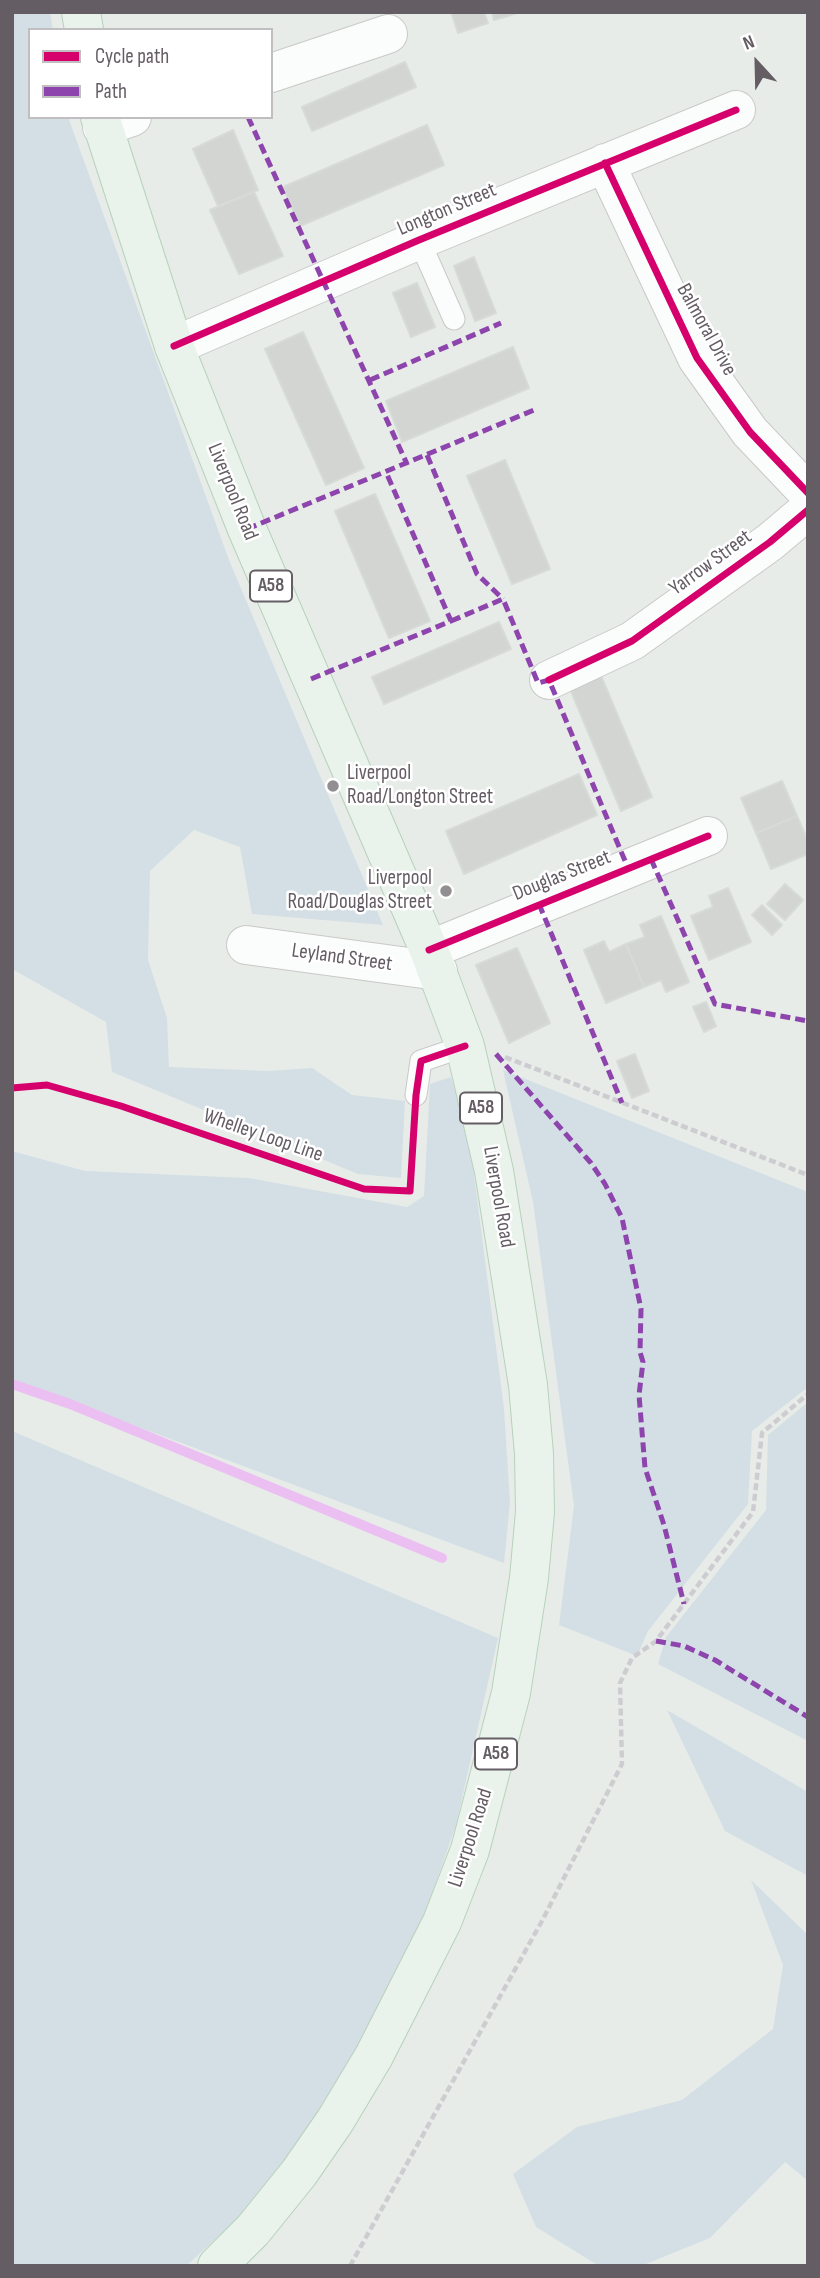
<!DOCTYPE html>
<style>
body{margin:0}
#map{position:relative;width:820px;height:2278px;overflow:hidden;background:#e7ece8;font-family:"Sofia Sans Condensed",sans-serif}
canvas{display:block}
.frame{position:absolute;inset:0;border:14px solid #645d64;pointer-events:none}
.legend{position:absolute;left:28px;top:28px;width:245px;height:91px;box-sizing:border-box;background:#fff;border:2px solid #c1bec1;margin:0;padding:9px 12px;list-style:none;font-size:21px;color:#645d64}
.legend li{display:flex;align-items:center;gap:14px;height:35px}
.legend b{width:35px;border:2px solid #c1bec1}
.north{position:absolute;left:722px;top:28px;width:70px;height:70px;-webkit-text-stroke:5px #fff;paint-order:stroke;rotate:338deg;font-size:19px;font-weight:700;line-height:28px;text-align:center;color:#645d64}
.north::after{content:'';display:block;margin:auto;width:24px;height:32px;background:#645d64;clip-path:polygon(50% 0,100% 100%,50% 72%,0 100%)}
</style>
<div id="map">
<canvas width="820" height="2278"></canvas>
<div class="frame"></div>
<ul class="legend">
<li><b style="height:9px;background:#d6006c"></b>Cycle path</li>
<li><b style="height:9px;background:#8e44ad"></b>Path</li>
</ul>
<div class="north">N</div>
</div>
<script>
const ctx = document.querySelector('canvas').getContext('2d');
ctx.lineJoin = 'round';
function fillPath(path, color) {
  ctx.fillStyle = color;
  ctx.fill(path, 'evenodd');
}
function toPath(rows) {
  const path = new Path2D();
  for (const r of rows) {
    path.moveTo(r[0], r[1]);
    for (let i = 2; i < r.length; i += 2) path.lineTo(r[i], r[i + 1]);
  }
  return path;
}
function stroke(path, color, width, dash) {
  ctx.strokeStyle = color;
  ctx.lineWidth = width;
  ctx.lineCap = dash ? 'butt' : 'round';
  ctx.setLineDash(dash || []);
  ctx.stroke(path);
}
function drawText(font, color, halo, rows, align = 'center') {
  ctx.font = font + ' "Sofia Sans Condensed",sans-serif';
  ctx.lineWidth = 5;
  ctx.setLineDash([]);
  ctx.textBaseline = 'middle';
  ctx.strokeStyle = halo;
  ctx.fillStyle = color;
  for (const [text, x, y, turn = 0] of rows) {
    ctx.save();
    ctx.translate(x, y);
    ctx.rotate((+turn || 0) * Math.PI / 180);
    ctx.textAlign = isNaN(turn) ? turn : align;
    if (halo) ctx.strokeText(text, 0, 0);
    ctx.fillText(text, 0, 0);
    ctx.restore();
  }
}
fillPath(toPath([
 [12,12,50,12,53,30,30,30,30,117,68,117,229,560,383,925,252,914,240,847,194,830,150,871,148,960,167,1018,169,1067,269,1071,312,1068,352,1095,405,1101,401,1178,358,1174,112,1072,106,1022,12,969],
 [503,1070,808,1192,808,1387,752,1431,748,1504,648,1631,637,1656,559,1625,574,1506,533,1202],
 [451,1077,470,1143,504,1409,510,1502,504,1563,12,1380,12,1151,85,1171,249,1178,407,1207,424,1196,430,1084],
 [808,1402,808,1741,658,1664,666,1637,766,1510,768,1435],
 [12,1431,498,1638,456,1825,392,2010,256,2202,186,2266,12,2266],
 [667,1710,808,1792,808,1876,725,1831],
 [751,1880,808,1935,808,2181,785,2162,710,2238,641,2266,599,2266,536,2227,513,2174,577,2127,682,2100,773,2029,783,1965]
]), '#d4dfe5');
stroke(toPath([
 [12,1384,70,1404,442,1558]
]), '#ecbff2', 10);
const building = toPath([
 [451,12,484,12,488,23,458,33,451,12],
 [492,12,521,12,494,20,492,12],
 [405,62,416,87,312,131,302,107,405,62],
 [427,125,444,165,300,226,283,187,427,125],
 [233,130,258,190,218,206,193,149,233,130],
 [254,192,283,256,239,274,210,210,254,192],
 [474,257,496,313,475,321,454,266,474,257],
 [417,283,435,327,411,337,393,293,417,283],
 [303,332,364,468,326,485,265,349,303,332],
 [513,347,529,388,402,442,386,401,513,347],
 [505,460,550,569,512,584,467,476,505,460],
 [375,494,430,621,389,638,335,511,375,494],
 [499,622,511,649,384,704,372,677,499,622],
 [599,671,652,797,621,811,568,684,599,671],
 [579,774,597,815,464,874,446,831,579,774],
 [782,781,797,816,756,833,741,798,782,781],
 [797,816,808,841,808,854,771,869,756,833,797,816],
 [785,884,803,900,785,920,767,904,785,884],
 [728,888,751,942,709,960,691,916,713,907,709,896,728,888],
 [762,905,782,925,772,935,752,915,762,905],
 [661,916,689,982,666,992,661,980,644,987,626,944,645,937,640,925,661,916],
 [604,941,609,952,626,944,644,987,606,1003,584,950,604,941],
 [517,948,550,1023,509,1043,476,965,517,948],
 [706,1002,716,1026,704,1032,693,1007,706,1002],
 [635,1054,649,1091,632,1098,617,1061,635,1054]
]);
fillPath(building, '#d2d5d2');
stroke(building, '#d6dbd7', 2);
const service = toPath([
 [419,240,454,319],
 [416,1095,421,1061,465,1046]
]);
const minor = toPath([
 [271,73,388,34],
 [102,127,132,117],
 [605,163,697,358,750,432,808,493],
 [174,346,419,240,736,110],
 [549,680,632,641,770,542,808,510],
 [246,945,438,971],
 [429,950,708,836]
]);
const primary = toPath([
 [81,12,84,30],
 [100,117,174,346,247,529,429,950,465,1046,494,1171,528,1385,534,1454,535,1512,529,1578,511,1693,470,1850,442,1922,374,2056,335,2121,299,2173,253,2230,217,2266]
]);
stroke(service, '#c9c9c8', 23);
stroke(minor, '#c9c9c8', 40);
stroke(primary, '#b7d2bb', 40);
stroke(toPath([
 [505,1057,808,1175],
 [350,2266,542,1921,622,1764,620,1683,632,1658,656,1641,753,1512,762,1433,808,1394]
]), '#cdcdd1', 4.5, [7, 3.5]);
stroke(service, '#fbfcfc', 21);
stroke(minor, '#fbfcfc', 38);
stroke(primary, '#e9f2eb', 38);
stroke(toPath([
 [248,117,407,464],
 [370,380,501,323],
 [427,455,477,574,503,599],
 [247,529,534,410],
 [451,621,503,599,538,683,549,680,628,868],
 [311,679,451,621,386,472],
 [651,859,715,1004,808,1021],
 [539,904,622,1103],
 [496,1054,591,1163,605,1184,622,1218,641,1309,640,1352,643,1362,639,1395,645,1468,664,1525,684,1604],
 [656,1641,684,1646,715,1660,808,1717]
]), '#8e44ad', 5, [10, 5]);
stroke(toPath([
 [605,163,697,358,750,432,808,493],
 [174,346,419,240,736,110],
 [549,680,632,641,770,542,808,510],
 [429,950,708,836],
 [12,1088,47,1085,121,1106,364,1189,410,1191,416,1095,421,1061,465,1046]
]), '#d6006c', 7);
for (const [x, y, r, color] of [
 [333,786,7,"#928f92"],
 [446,891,7,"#928f92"]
]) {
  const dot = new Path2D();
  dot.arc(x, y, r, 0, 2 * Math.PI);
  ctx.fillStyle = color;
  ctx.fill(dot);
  stroke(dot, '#fff', 2.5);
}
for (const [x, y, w] of [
 [271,586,42],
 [481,1108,42],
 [496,1754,42]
]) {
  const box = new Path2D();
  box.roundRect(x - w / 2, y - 15.5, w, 31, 5);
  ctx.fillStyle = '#fff';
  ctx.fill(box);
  stroke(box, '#645d64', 2);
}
drawText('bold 19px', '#645d64', null, [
 ["A58",271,586],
 ["A58",481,1108],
 ["A58",496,1754]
]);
drawText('21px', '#645d64', '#fff', [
 ["Longton Street",447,210,-23],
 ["Balmoral Drive",706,330,61],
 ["Liverpool Road",232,492,68],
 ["Yarrow Street",711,563,-36],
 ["Douglas Street",562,876,-22],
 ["Leyland Street",342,958,8],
 ["Whelley Loop Line",263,1136,19],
 ["Liverpool Road",498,1197,80],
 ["Liverpool Road",471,1838,-72]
]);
drawText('21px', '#645d64', '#fff', [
 ["Liverpool",347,774],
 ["Road/Longton Street",347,798],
 ["Liverpool",432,879,"right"],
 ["Road/Douglas Street",432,903,"right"]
], 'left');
</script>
